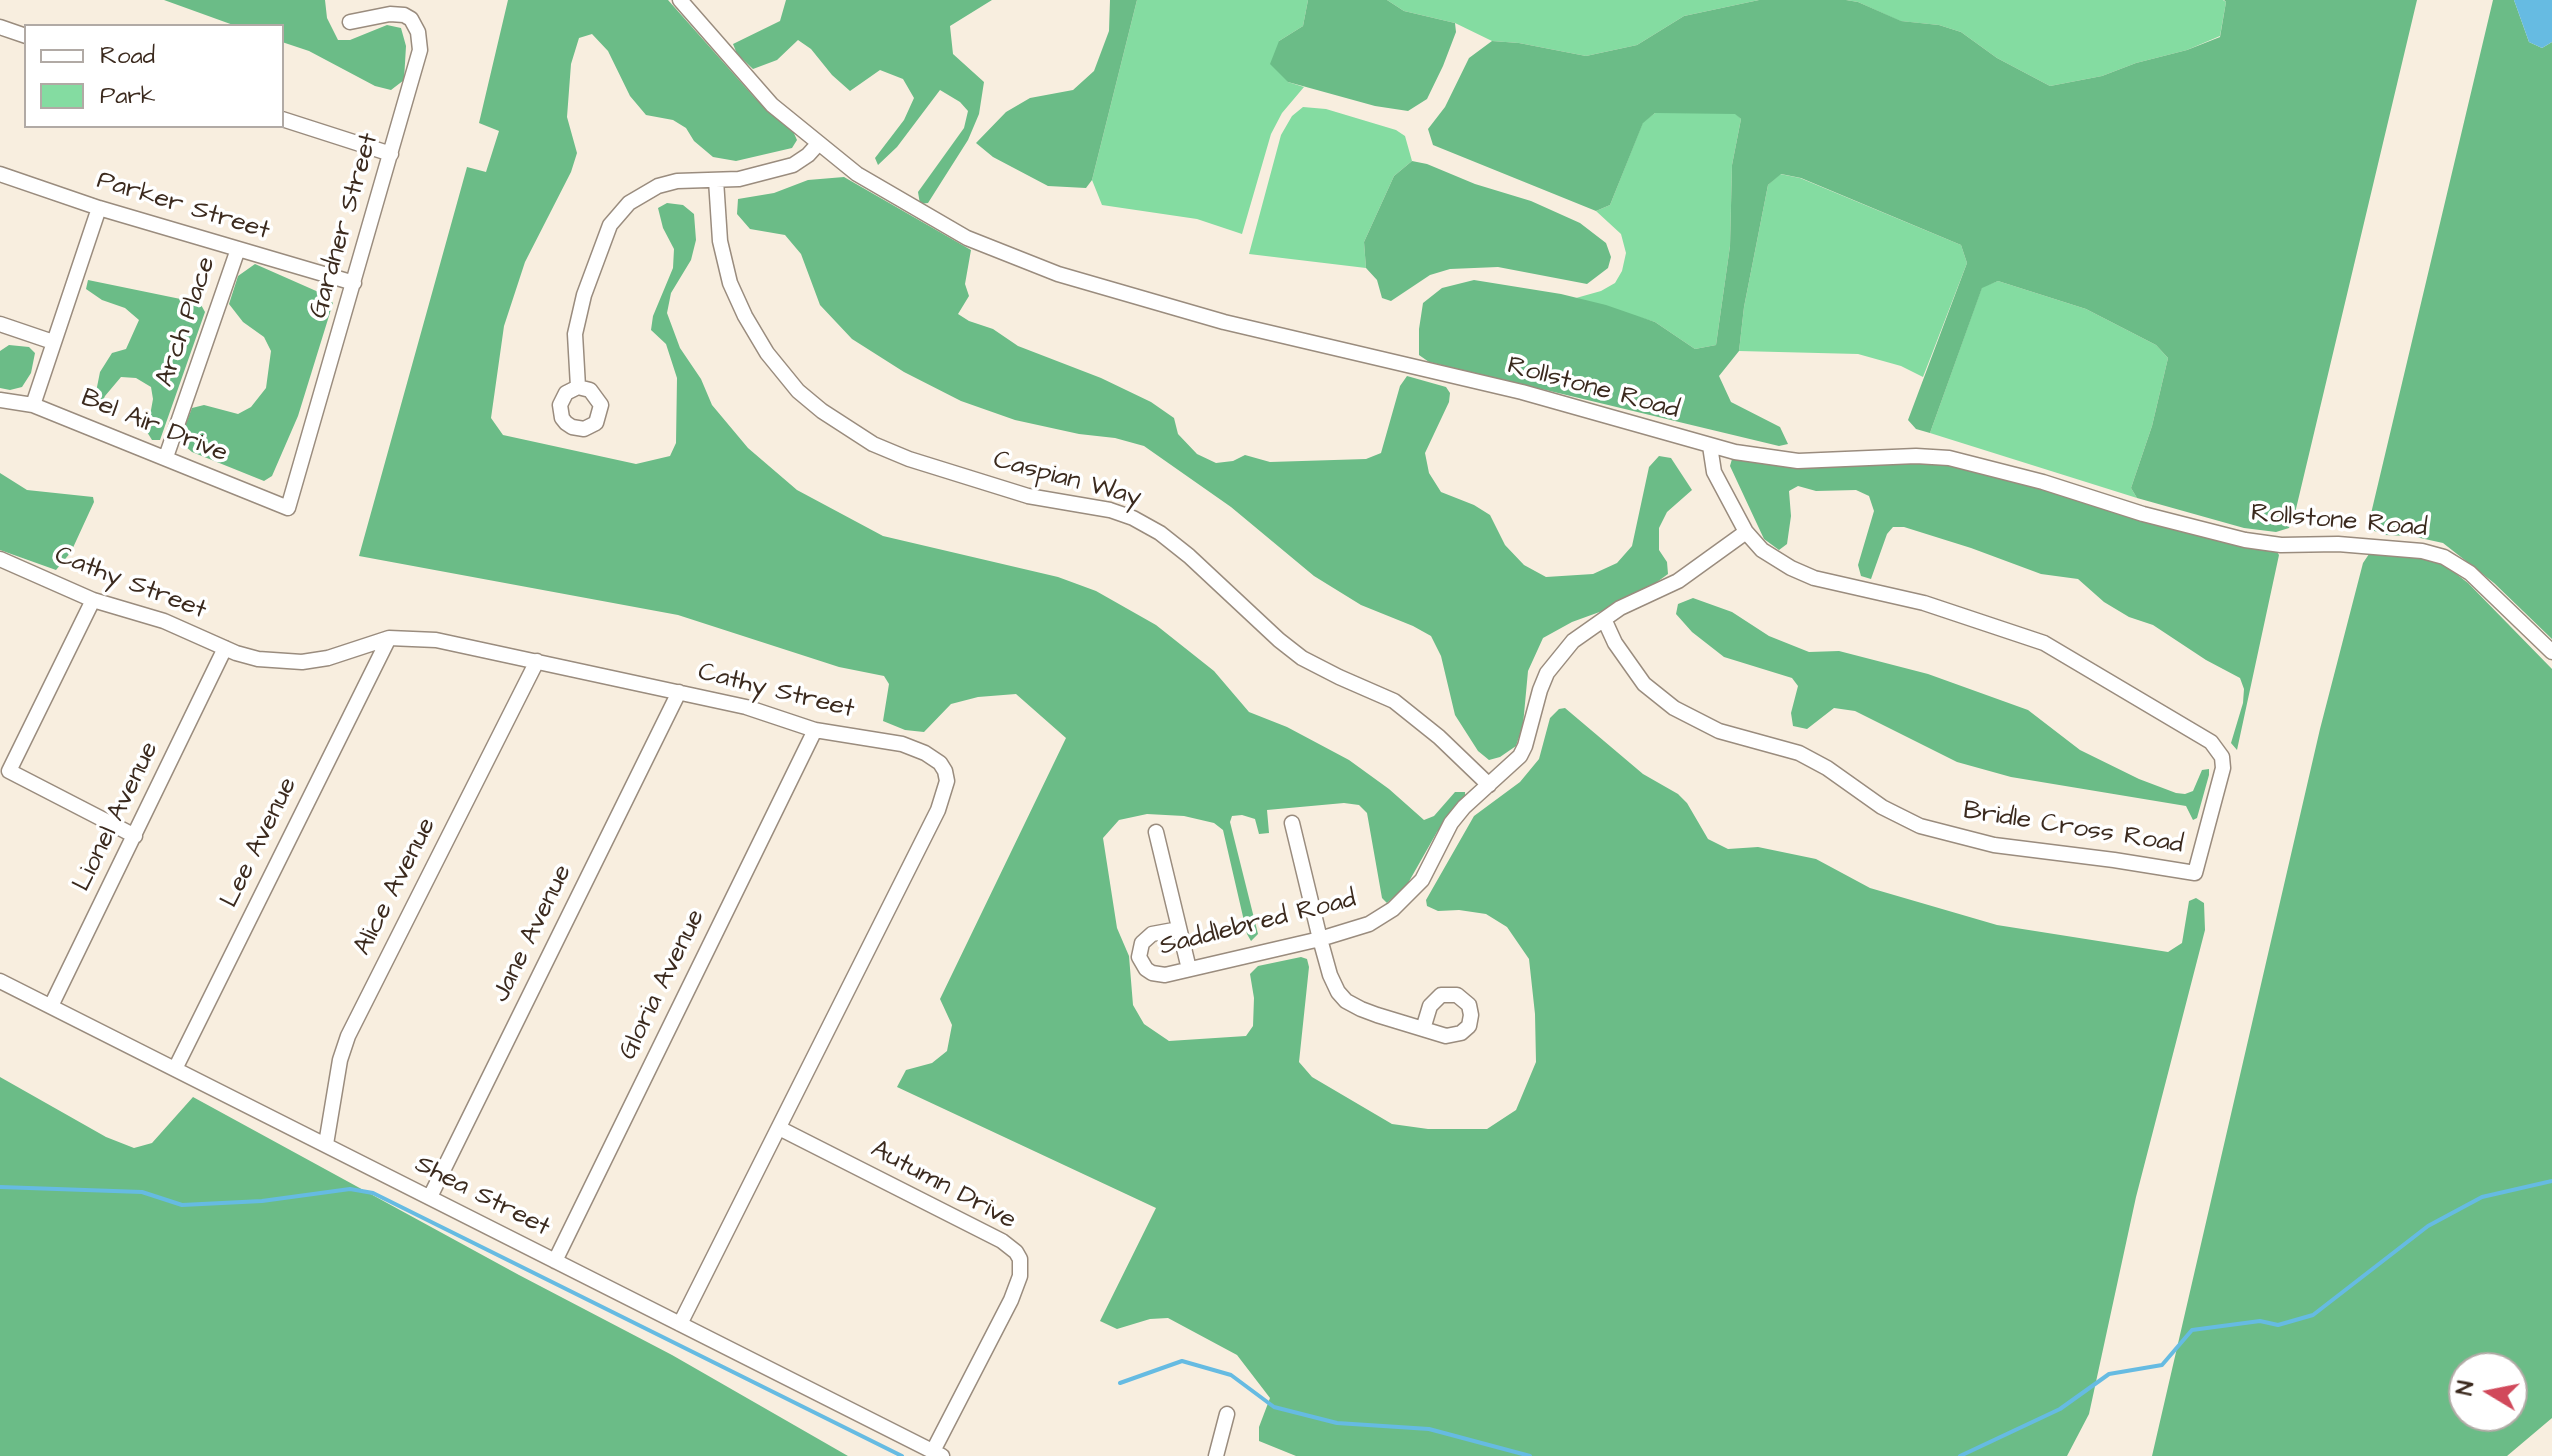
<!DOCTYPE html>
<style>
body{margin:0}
#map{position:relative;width:2552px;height:1456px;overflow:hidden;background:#f8eedf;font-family:"Architects Daughter",sans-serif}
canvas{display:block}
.legend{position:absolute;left:24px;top:24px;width:260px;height:104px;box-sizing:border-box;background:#fff;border:2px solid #b1aaa5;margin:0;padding:10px 14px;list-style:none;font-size:24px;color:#3b2a1e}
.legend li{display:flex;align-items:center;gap:16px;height:40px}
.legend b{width:40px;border:2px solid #b1aaa5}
.north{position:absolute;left:2448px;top:1352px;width:80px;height:80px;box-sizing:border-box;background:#fff;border:2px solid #b1aaa5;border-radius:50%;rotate:280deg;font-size:22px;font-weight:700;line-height:32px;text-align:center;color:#3b2a1e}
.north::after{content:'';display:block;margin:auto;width:28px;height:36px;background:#d1495b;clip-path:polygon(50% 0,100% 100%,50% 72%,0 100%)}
</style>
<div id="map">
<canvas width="2552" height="1456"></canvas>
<ul class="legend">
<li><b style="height:10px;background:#fff"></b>Road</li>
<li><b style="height:22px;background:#84dca1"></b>Park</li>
</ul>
<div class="north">N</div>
</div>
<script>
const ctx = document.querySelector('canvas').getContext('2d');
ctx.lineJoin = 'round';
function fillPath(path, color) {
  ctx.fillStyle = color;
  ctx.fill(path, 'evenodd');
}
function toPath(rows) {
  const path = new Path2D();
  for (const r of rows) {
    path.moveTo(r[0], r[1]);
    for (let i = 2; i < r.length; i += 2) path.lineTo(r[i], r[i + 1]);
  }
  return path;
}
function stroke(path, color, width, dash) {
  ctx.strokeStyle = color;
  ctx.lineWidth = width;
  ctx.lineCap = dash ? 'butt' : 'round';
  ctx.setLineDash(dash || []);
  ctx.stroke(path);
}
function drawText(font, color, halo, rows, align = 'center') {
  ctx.font = font + ' "Architects Daughter",sans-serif';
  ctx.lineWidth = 7;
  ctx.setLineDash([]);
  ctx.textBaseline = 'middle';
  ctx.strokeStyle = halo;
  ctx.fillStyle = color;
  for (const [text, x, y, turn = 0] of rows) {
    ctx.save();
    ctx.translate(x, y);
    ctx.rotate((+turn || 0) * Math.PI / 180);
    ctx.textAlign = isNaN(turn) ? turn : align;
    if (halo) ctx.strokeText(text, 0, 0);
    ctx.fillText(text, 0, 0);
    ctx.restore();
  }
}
fillPath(toPath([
 [1137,0,1308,0,1303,26,1279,41,1288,82,1304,87,1282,113,1271,134,1242,234,1197,219,1102,205,1092,180],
 [1387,0,1759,0,1684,16,1637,45,1586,56,1519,43,1492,41,1455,23,1404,11],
 [1846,0,2223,0,2226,2,2220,36,2187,50,2136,63,2102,76,2050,86,1997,58,1961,32,1939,25,1900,21,1858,2],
 [1303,107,1326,109,1396,130,1405,136,1412,161,1394,176,1364,242,1366,268,1249,254,1281,135,1292,116],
 [1655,113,1735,113,1741,119,1732,165,1730,246,1716,345,1695,349,1655,322,1576,298,1601,291,1615,283,1622,271,1626,253,1621,234,1596,211,1610,205,1643,122],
 [1780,174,1800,178,1961,245,1967,263,1923,377,1901,366,1858,354,1739,351,1744,307,1768,185],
 [1998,281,2086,309,2156,345,2168,358,2152,426,2131,488,2137,498,1930,433,1982,287]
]), '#84dca1');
fillPath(toPath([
 [164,0,325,0,327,18,338,40,350,40,387,25,401,28,406,46,404,80,391,90,375,86,309,51,282,42,282,26,236,26],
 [508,0,668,0,755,98,792,129,797,140,792,148,736,161,713,157,694,141,686,128,673,120,646,115,630,96,608,51,592,34,579,38,571,64,567,117,577,153,571,172,525,262,504,326,491,418,503,435,636,464,670,456,676,443,677,378,666,344,651,330,653,316,673,268,674,249,663,228,658,208,667,203,683,205,694,214,696,240,691,260,671,293,667,313,680,348,701,379,712,405,748,448,797,490,883,536,1058,577,1096,591,1156,625,1214,671,1249,712,1287,727,1349,760,1389,789,1424,820,1434,816,1455,792,1465,792,1465,799,1437,832,1407,885,1387,903,1382,898,1367,813,1359,805,1344,803,1267,810,1269,833,1259,834,1255,819,1242,815,1232,816,1230,822,1258,934,1251,941,1247,934,1223,830,1214,823,1184,816,1147,814,1119,820,1103,838,1117,928,1129,956,1133,1005,1144,1024,1169,1041,1246,1036,1253,1026,1254,998,1250,974,1258,966,1301,957,1307,959,1309,967,1299,1062,1312,1077,1392,1124,1428,1129,1487,1129,1516,1110,1536,1062,1535,1014,1529,959,1507,927,1486,914,1459,910,1438,911,1427,906,1426,900,1474,816,1520,782,1539,759,1550,718,1559,709,1565,708,1643,774,1678,794,1687,803,1708,839,1728,849,1758,847,1816,859,1870,888,1997,925,2168,952,2182,943,2189,901,2196,898,2204,903,2205,930,2136,1197,2089,1414,2067,1456,1296,1456,1259,1441,1259,1427,1270,1398,1237,1355,1168,1318,1150,1319,1117,1329,1100,1321,1156,1208,897,1087,906,1070,932,1063,947,1051,952,1025,940,999,1066,738,1016,694,978,697,951,704,924,732,905,730,883,721,889,684,884,676,839,667,678,615,359,556,467,167,486,172,499,131,479,123],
 [786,0,992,0,950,26,953,54,984,82,979,114,968,140,928,203,920,204,918,192,964,128,968,111,960,102,940,90,897,147,878,165,875,158,904,120,914,98,903,79,880,70,850,91,832,75,811,49,798,40,777,60,753,69,737,54,733,44,780,21],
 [1110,0,1137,0,1092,180,1086,188,1048,186,993,157,976,143,1006,112,1030,98,1073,90,1094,71,1109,31],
 [1308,0,1387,0,1404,11,1455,23,1456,32,1443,66,1427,99,1408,111,1375,106,1288,82,1270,64,1279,41,1303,26],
 [1759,0,1846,0,1858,2,1901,21,1939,25,1961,32,1997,58,2050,86,2102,76,2136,63,2187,50,2220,37,2226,2,2224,0,2417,0,2295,513,2289,528,2276,532,2244,528,2137,498,2131,488,2152,426,2168,358,2156,345,2086,309,1998,281,1982,288,1930,433,1916,429,1908,420,1967,263,1961,245,1801,178,1781,174,1768,185,1744,307,1739,351,1719,376,1731,402,1780,427,1788,444,1779,446,1429,362,1419,355,1419,329,1423,303,1442,288,1474,280,1561,294,1606,305,1655,322,1695,349,1716,345,1730,246,1732,165,1741,119,1735,114,1655,113,1643,123,1610,205,1596,211,1433,145,1428,129,1445,107,1469,58,1492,41,1519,43,1586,56,1637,45,1684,16],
 [2493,0,2514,0,2529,42,2542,48,2552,42,2552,639,2494,583,2443,543,2411,536,2385,535,2372,530,2369,522],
 [1412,161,1427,164,1475,184,1531,201,1580,223,1606,243,1611,257,1608,268,1587,284,1498,267,1450,269,1430,275,1391,301,1382,298,1377,280,1366,268,1364,242,1394,176],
 [844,177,971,250,965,284,969,296,958,314,969,321,993,329,1018,346,1101,378,1151,402,1174,418,1178,434,1197,454,1216,463,1233,461,1245,455,1270,462,1366,459,1381,453,1400,386,1407,376,1446,387,1450,393,1449,402,1425,453,1429,473,1441,492,1474,505,1490,515,1505,545,1524,565,1546,577,1593,574,1617,563,1632,546,1649,467,1659,456,1671,458,1692,490,1667,512,1659,528,1659,550,1667,562,1668,574,1657,582,1605,610,1572,622,1543,638,1528,671,1523,725,1516,746,1500,757,1489,760,1478,751,1455,715,1441,656,1431,636,1413,626,1361,605,1314,576,1231,507,1144,446,1115,438,1079,434,1015,420,961,401,904,372,852,339,820,305,801,254,785,235,750,229,737,214,738,199,774,193,808,180],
 [255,264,323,294,333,303,298,416,272,476,264,481,192,452,179,441,192,408,204,405,238,414,251,407,266,388,271,351,264,337,243,322,229,304,238,276],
 [88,280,200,303,205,312,160,440,152,440,147,432,153,399,151,387,136,378,121,377,105,396,99,409,93,407,100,372,112,353,126,349,139,320,125,308,102,300,86,289],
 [9,345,29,347,35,353,31,373,22,387,10,390,0,388,0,351],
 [1732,459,1806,467,1917,459,1960,467,2040,488,2165,527,2215,540,2276,550,2279,555,2237,750,2231,743,2243,703,2244,689,2240,678,2206,660,2153,625,2129,617,2104,602,2078,579,2041,574,1971,548,1904,527,1893,527,1887,534,1871,579,1861,576,1858,565,1874,511,1869,496,1856,490,1816,491,1798,486,1789,491,1791,516,1787,544,1779,550,1764,539,1730,466],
 [0,473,27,490,93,497,94,502,71,552,56,570,0,550],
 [2369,554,2418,557,2446,566,2468,583,2552,669,2552,1418,2507,1456,2152,1456,2320,729,2363,563],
 [2464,1368,2512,1368,2512,1416,2464,1416],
 [1693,598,1732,612,1769,636,1809,652,1839,651,1928,674,2028,710,2080,750,2139,779,2176,793,2185,794,2193,791,2202,770,2209,769,2209,775,2197,818,2193,820,2186,806,2011,777,1957,762,1855,711,1834,708,1807,729,1793,726,1791,713,1798,686,1792,678,1724,657,1692,632,1676,614,1678,604],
 [0,1077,106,1137,134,1148,152,1143,193,1097,519,1275,672,1355,848,1456,0,1456]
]), '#6bbc87');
fillPath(toPath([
 [2514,0,2552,0,2552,42,2542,48,2529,42]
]), '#66bbe2');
stroke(toPath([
 [0,1187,142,1192,182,1205,262,1201,350,1189,373,1193,902,1456],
 [1120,1383,1182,1361,1231,1375,1274,1407,1337,1423,1429,1429,1530,1456],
 [1960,1456,2060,1409,2109,1374,2162,1365,2192,1330,2260,1321,2278,1325,2313,1315,2428,1226,2482,1197,2552,1181]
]), '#66bbe2', 4);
const minor = toPath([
 [680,0,772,105,857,174,967,238,1058,274,1224,322,1522,392,1735,452,1798,461,1916,456,1949,458,2043,482,2143,514,2245,540,2281,545,2338,544,2422,551,2444,557,2470,573,2552,652],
 [0,27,26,36],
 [282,119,391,154],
 [0,174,99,208,354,283],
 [716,180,720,241,730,283,745,316,767,353,798,391,822,411,873,444,909,459,1028,496,1110,510,1133,518,1160,533,1189,556,1279,640,1302,658,1339,677,1394,701,1439,737,1489,785],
 [0,324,53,342],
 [578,387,590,390,601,405,596,423,584,429,572,427,566,423,562,418,560,405,566,393,578,387,575,334,584,295,610,225,629,203,658,186,677,181,739,179,793,165,808,155,818,144],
 [0,400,33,405,288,508,420,50,418,32,411,19,404,15,390,14,350,22],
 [33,405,99,208],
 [166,457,238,249],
 [0,559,93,600,164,621,236,653,258,659,302,662,328,658,389,638,436,640,746,707,815,730,902,744,925,753,940,763,945,771,947,781,938,810,680,1324],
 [93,600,9,771,135,836],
 [1604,619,1615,643,1644,684,1674,708,1719,731,1799,753,1827,768,1882,807,1920,826,1994,845,2114,860,2195,873,2223,768,2222,757,2211,742,2044,643,1924,603,1814,578,1791,568,1762,550,1746,532,1714,472,1710,446],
 [1292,823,1320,939,1330,975,1338,992,1346,1001,1361,1009,1377,1015,1446,1036,1461,1033,1469,1026,1471,1015,1469,1005,1457,995,1441,995,1430,1006,1423,1029],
 [1156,832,1189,969],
 [1179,929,1152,934,1142,943,1139,957,1146,969,1152,973,1165,975,1320,939,1369,924,1393,909,1422,880,1451,823,1464,807,1520,756,1525,746,1540,690,1547,673,1573,641,1620,608,1678,581,1746,532],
 [0,981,942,1456],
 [51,1006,225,648],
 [175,1069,389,638],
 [779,1128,1002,1241,1016,1252,1020,1259,1020,1276,1011,1300,933,1451],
 [326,1144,340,1060,348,1036,537,661],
 [430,1197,679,692],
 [555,1261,815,730],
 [1216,1456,1227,1414]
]);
stroke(minor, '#9a8c7e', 17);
stroke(minor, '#fff', 14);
drawText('26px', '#3b2a1e', '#fff', [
 ["Parker Street",183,207,17],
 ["Gardner Street",345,226,-74],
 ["Arch Place",187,322,-71],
 ["Rollstone Road",1593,389,15],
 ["Bel Air Drive",154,427,22],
 ["Caspian Way",1067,480,15],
 ["Rollstone Road",2339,522,5],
 ["Cathy Street",130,584,21],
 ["Cathy Street",776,692,14],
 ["Lionel Avenue",117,817,-64],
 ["Bridle Cross Road",2073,829,9],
 ["Lee Avenue",260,843,-64],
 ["Alice Avenue",396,887,-63],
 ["Saddlebred Road",1258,924,-14],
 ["Jane Avenue",533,934,-64],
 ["Gloria Avenue",663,985,-64],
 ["Autumn Drive",943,1186,28],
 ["Shea Street",482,1197,27]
]);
</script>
